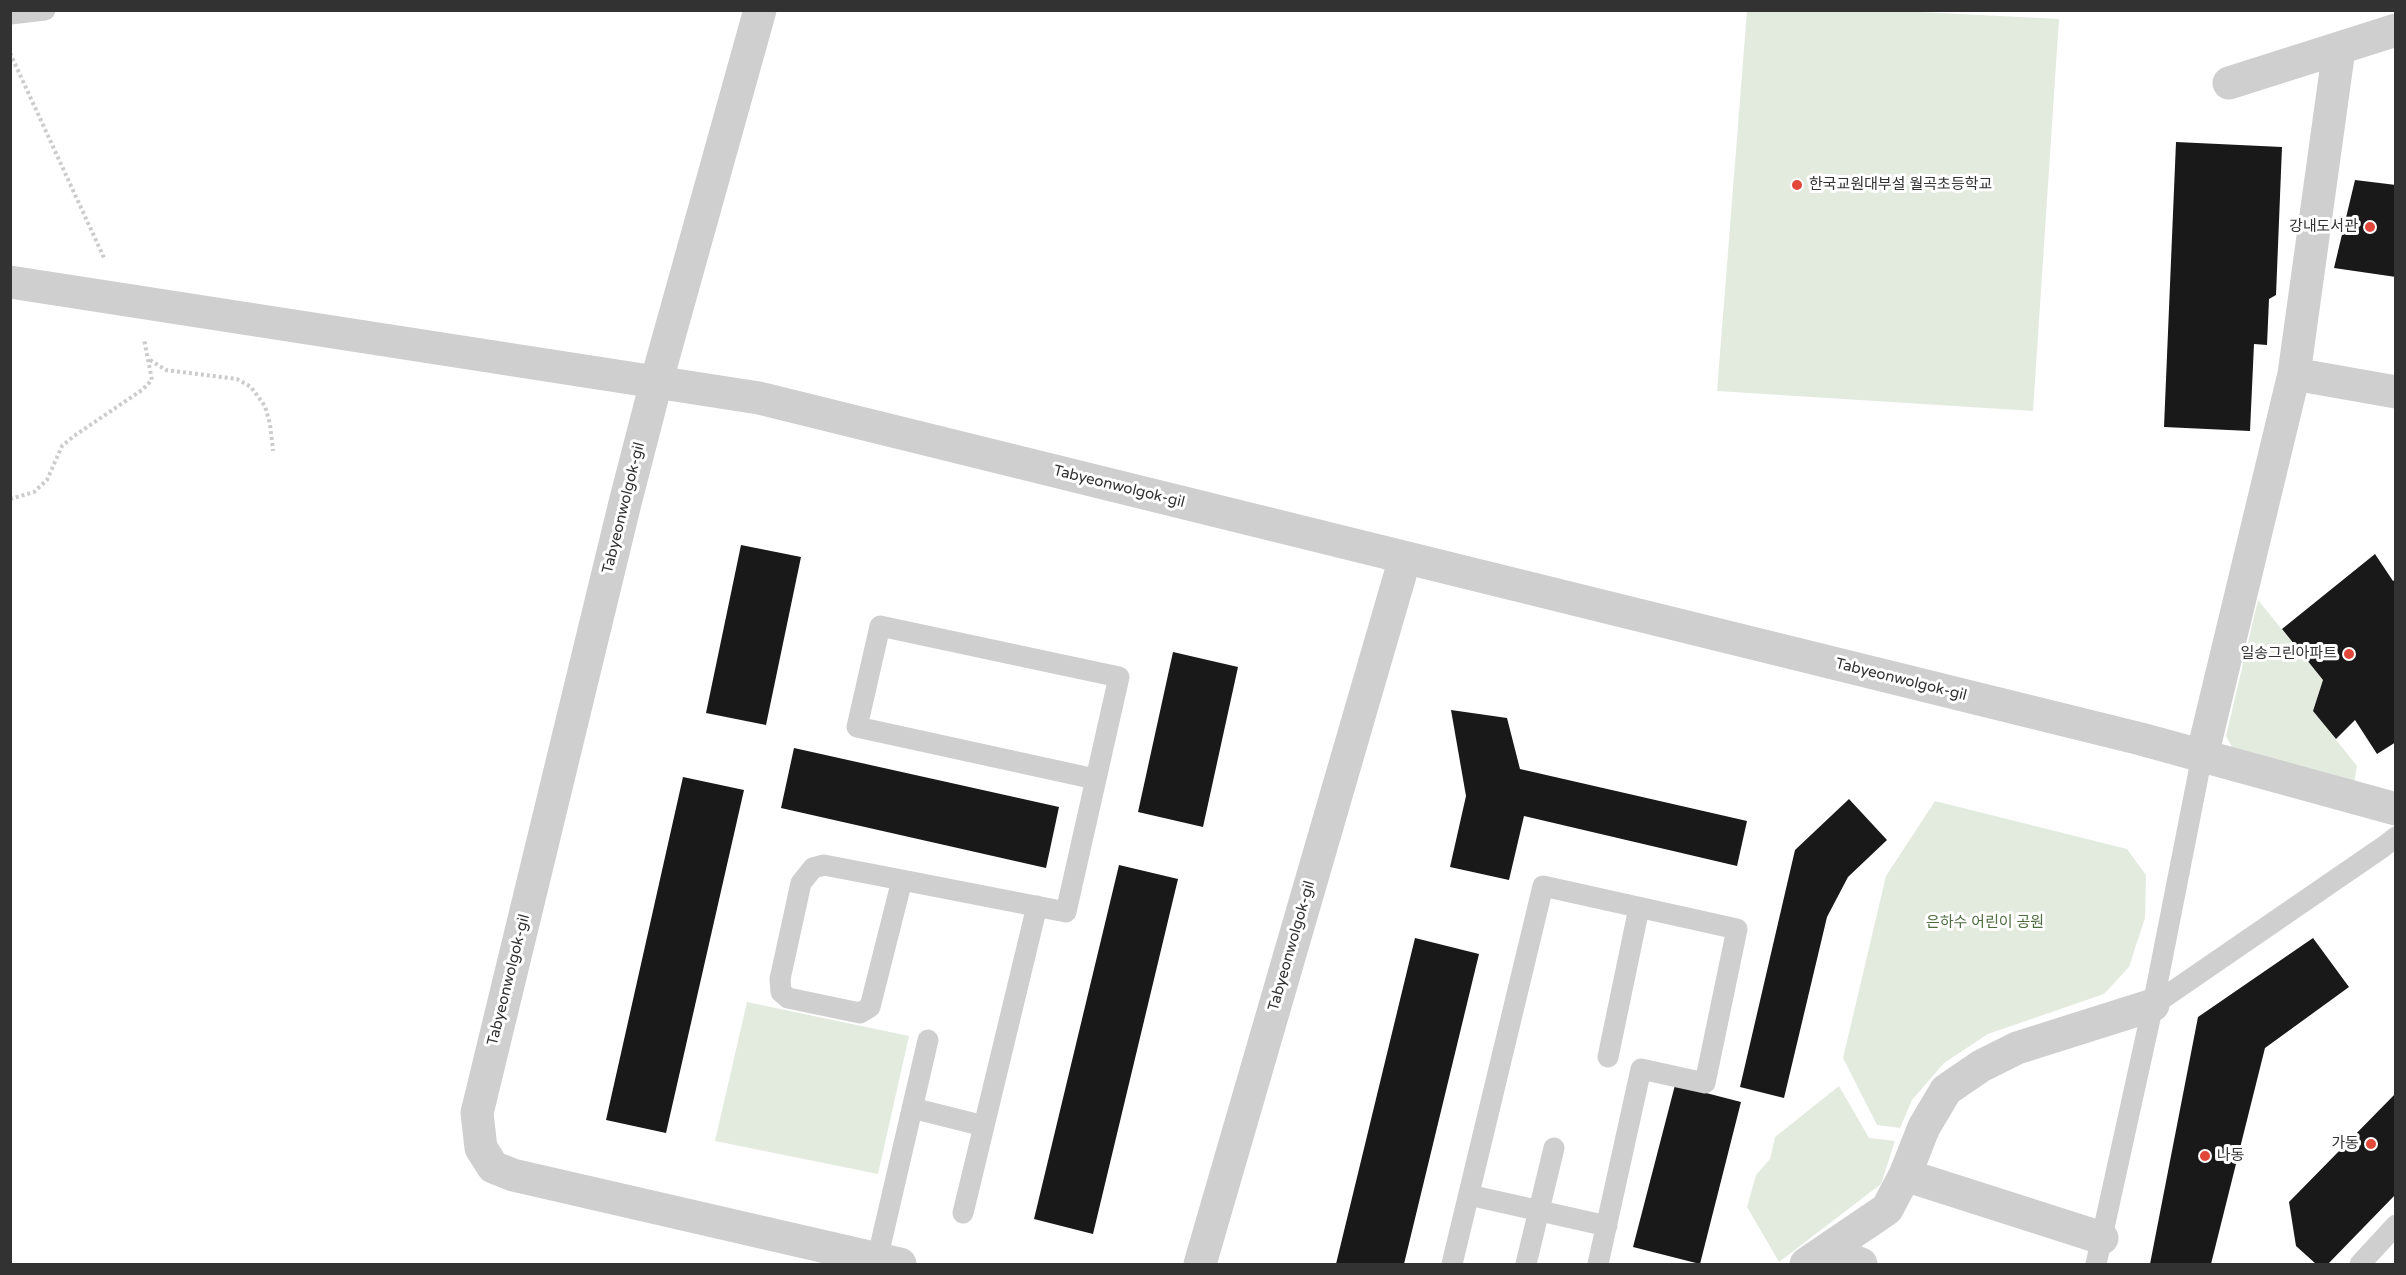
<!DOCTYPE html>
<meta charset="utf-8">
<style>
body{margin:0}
#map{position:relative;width:2406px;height:1275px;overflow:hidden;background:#fff;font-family:"Varela Round",sans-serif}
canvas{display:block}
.frame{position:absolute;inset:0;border:12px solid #323232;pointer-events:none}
</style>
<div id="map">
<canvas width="2406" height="1275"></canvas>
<div class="frame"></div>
</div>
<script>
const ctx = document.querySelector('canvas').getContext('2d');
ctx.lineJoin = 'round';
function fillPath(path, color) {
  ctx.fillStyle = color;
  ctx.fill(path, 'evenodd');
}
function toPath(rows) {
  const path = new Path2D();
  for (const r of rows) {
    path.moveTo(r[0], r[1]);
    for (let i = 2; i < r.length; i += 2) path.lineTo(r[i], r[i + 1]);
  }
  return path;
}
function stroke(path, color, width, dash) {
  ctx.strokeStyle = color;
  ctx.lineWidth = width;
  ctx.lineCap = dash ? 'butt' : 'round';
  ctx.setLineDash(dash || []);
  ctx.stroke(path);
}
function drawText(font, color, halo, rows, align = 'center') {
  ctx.font = font + ' "Varela Round","Noto Sans KR",sans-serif';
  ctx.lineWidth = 6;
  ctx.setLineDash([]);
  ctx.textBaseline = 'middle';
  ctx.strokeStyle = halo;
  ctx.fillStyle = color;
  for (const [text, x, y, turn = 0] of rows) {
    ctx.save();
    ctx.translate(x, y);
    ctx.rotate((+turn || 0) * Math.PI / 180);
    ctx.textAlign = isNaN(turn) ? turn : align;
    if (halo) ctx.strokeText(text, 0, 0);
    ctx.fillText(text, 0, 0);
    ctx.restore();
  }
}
fillPath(toPath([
 [1747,11,1901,11,2059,19,2033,411,1717,391],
 [2258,600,2323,680,2313,711,2357,766,2351,799,2244,769,2226,736],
 [1935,801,2127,849,2146,875,2145,918,2129,967,2104,994,1988,1034,1944,1063,1912,1100,1900,1128,1877,1125,1843,1058,1886,876],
 [747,1002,909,1036,878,1174,715,1141],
 [1839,1086,1869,1138,1895,1141,1881,1184,1779,1262,1747,1207,1756,1175,1770,1159,1775,1137]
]), '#e3ebde');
fillPath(toPath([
 [2176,142,2282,147,2276,295,2269,299,2267,345,2254,344,2250,431,2164,427],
 [2355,180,2396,185,2396,277,2334,268],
 [741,545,801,557,766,725,706,713],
 [2375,554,2393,581,2396,579,2396,742,2377,754,2355,720,2336,739,2313,711,2323,680,2282,629],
 [1173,652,1238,667,1203,827,1138,812],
 [1451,710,1507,718,1520,769,1747,821,1737,866,1524,816,1509,880,1450,867,1466,796],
 [794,748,1059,807,1046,868,781,808],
 [683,777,744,790,666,1133,606,1120],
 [1849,799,1887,840,1848,877,1827,917,1784,1098,1740,1087,1795,850],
 [1119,865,1178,879,1093,1234,1034,1219],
 [1415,938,1479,954,1404,1264,1336,1264],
 [2313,938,2349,987,2265,1048,2211,1264,2150,1264,2198,1017],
 [1675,1085,1741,1102,1700,1264,1633,1247],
 [2396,1093,2396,1194,2328,1264,2316,1264,2296,1246,2289,1202]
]), '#191919');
stroke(toPath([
 [10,53,105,260],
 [150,360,166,370,237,379,251,387,265,406,270,424,273,451],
 [10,499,34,492,47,480,62,446,74,436,142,390,152,380,144,339]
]), '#ccc', 4, [3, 3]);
stroke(toPath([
 [10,14,45,10],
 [902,880,870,1007,860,1013,788,998,781,992,780,979,801,883,813,868,824,865,902,880,1066,912,1119,677,880,626,857,727,1095,779],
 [2153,1005,2202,756],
 [1608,1057,1639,908],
 [912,1108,984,1126],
 [1469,1195,1607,1226],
 [963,1213,1037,906],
 [877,1260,928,1040],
 [1452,1264,1543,886,1737,929,1705,1083,1641,1069,1598,1264],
 [1526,1264,1554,1148],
 [2096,1264,2153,1005,2383,847,2396,837],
 [2360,1264,2396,1225]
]), '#cfcfcf', 21);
stroke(toPath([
 [760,10,656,383,625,503,477,1113,481,1148,493,1167,513,1175,900,1264],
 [2229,83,2396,30],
 [10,282,759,398,2141,739,2396,809],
 [2294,374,2396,392],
 [2202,756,2294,374,2339,49],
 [1905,1175,2102,1238],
 [1827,1250,1861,1264],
 [1200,1264,1405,558],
 [1806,1264,1887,1209,1905,1175,1924,1127,1946,1090,1981,1066,2017,1048,2153,1005]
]), '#cfcfcf', 33);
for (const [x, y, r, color] of [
 [1797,185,6,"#e2483a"],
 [2370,227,6,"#e2483a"],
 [2349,654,6,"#e2483a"],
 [2371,1144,6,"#e2483a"],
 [2205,1156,6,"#e2483a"]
]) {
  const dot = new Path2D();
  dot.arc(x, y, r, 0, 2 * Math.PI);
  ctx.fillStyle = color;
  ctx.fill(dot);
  stroke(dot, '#fff', 2);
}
drawText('15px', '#323232', '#fff', [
 ["한국교원대부설 월곡초등학교",1809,185,"left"],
 ["강내도서관",2358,227],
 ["일송그린아파트",2337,654],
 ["가동",2359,1144],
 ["나동",2217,1156,"left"]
], 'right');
drawText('15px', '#323232', '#fff', [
 ["Tabyeonwolgok-gil",1119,487,14],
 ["Tabyeonwolgok-gil",624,508,-76],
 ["Tabyeonwolgok-gil",1901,680,14],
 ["Tabyeonwolgok-gil",1292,946,-74],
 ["Tabyeonwolgok-gil",509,980,-76]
]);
drawText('15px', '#4e6d3f', '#fff', [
 ["은하수 어린이 공원",1985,923]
]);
</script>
